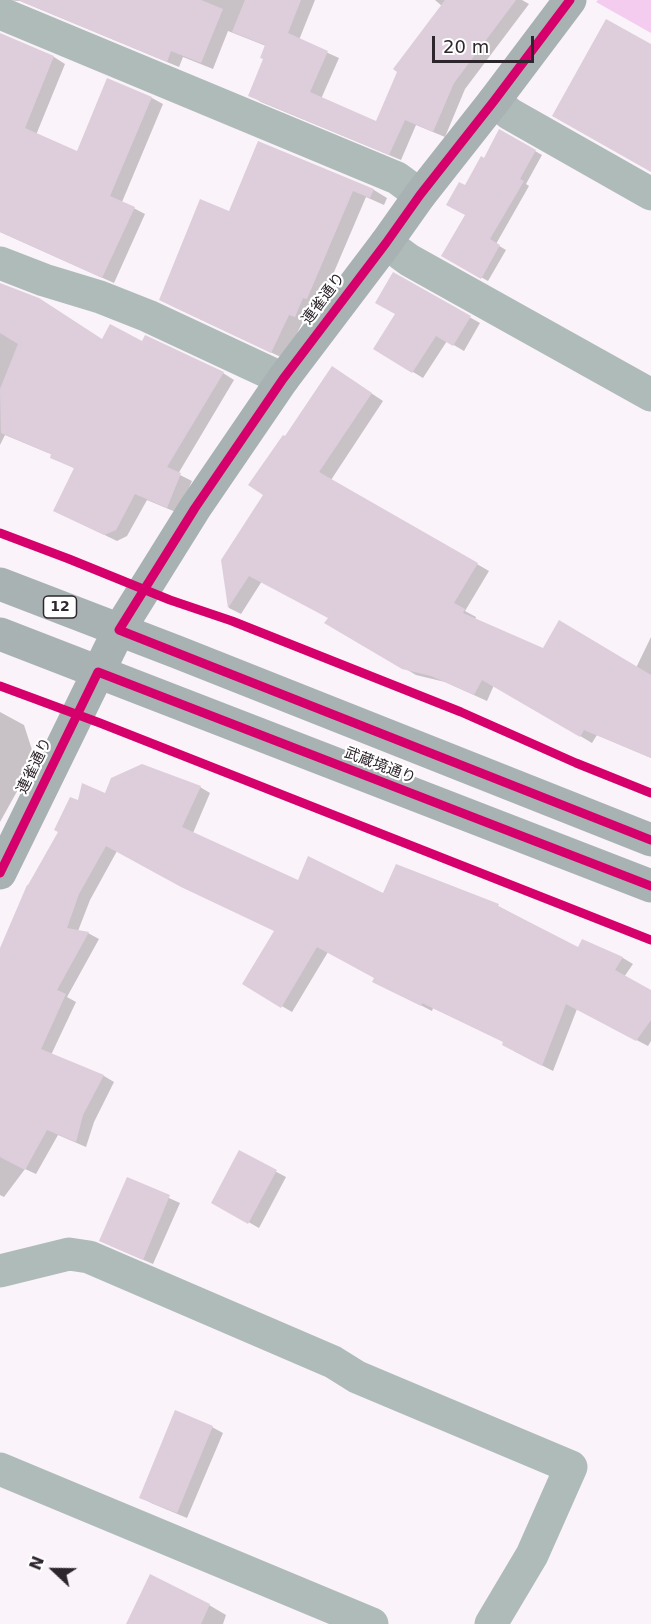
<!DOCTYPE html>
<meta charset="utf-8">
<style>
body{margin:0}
#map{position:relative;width:651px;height:1624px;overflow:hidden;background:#faf3f9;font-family:"DejaVu Sans",sans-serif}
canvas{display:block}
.north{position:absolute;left:24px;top:1540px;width:60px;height:60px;-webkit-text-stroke:4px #fff;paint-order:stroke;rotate:292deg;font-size:16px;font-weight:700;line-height:24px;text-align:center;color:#2e262d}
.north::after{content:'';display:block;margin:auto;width:21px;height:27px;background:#2e262d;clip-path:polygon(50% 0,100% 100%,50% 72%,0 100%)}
.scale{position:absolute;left:432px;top:36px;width:102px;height:27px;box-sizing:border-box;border:3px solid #2e262d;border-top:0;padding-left:8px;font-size:18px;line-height:21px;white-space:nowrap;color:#2e262d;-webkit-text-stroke:4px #fff;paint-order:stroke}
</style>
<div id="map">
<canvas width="651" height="1624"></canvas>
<div class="north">N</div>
<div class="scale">20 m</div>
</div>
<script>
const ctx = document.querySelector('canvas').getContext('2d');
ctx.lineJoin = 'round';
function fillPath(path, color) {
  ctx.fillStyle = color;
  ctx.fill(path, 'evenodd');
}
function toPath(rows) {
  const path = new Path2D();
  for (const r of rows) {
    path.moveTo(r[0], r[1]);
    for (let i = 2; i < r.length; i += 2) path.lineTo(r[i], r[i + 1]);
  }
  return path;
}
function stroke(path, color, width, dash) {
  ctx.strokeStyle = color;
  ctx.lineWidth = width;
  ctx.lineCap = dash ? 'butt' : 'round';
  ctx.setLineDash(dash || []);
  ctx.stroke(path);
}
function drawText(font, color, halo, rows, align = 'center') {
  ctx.font = font + ' "DejaVu Sans","Noto Sans JP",sans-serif';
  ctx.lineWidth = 4.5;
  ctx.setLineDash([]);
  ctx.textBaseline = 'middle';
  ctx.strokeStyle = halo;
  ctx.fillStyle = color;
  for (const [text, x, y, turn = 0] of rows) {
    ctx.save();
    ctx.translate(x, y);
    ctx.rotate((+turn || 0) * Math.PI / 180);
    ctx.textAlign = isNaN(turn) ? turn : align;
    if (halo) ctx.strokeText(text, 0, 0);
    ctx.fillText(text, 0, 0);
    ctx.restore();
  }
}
fillPath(toPath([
 [598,0,651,0,651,33,596,2]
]), '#f4ccef');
fillPath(toPath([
 [0,0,315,0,299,40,339,58,321,99,377,123,442,6,435,0,522,0,529,4,465,89,445,137,416,125,401,160,261,102,250,95,265,59,266,46,228,31,213,69,183,57,179,67,20,1],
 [0,35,54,57,65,64,36,135,78,153,108,80,152,98,163,104,122,202,145,214,114,283,0,232],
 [500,131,542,155,526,184,529,186,496,244,506,250,488,281,443,256,467,215,465,187,484,160],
 [259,143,374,190,387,198,384,205,366,197,320,305,317,304,308,324,303,321,285,359,174,307,161,300,230,213],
 [393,274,480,323,464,351,447,341,423,378,375,349,397,313],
 [0,285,103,340,143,344,223,373,234,380,178,474,192,481,178,513,147,500,127,536,117,541,55,511,76,469,63,463,53,455,5,435,0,445],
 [344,375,383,401,331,480,489,571,465,611,476,617,475,620,543,650,636,668,651,637,651,758,597,735,592,743,494,685,487,701,445,682,416,675,326,622,329,617,262,581,241,614,229,608,222,561,265,495,286,438],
 [0,712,24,725,35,759,0,822],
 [200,787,210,793,193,833,298,882,384,895,498,906,578,949,583,941,623,958,633,964,624,977,651,992,651,1041,648,1046,577,1009,553,1071,514,1051,505,1042,433,1008,432,1011,385,987,376,978,328,952,292,1012,244,984,275,931,117,851,90,900,78,931,88,933,99,939,67,997,76,1002,51,1055,104,1076,114,1082,94,1122,86,1147,58,1135,36,1174,25,1169,4,1197,0,1195,0,950,79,802,106,795],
 [239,1152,286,1177,259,1228,213,1202],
 [127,1179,180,1203,153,1264,111,1246],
 [212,1427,223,1433,187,1518,151,1503,141,1497],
 [209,1605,226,1615,223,1624,128,1624]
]), '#0003');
fillPath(toPath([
 [18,0,201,0,223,9,201,63,171,51,167,62],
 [245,0,301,0,288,33,328,51,310,92,376,121,397,72,393,69,445,0,516,0,454,83,433,132,405,120,389,155,248,96,263,59,260,58,265,45,232,32],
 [606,19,651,44,651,172,552,116],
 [0,33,54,56,25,128,77,151,107,78,152,97,110,196,135,207,102,278,0,232],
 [499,129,536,150,520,179,524,181,490,239,500,245,481,279,441,256,465,215,446,205,459,182,465,185,481,156,484,158],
 [258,141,374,189,370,198,353,191,307,299,303,298,295,317,289,315,271,353,159,300,200,199,229,211],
 [393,272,471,316,453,346,436,336,412,373,373,349,395,314,375,303],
 [0,283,39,298,102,339,110,324,142,341,145,335,224,372,167,467,181,473,167,508,135,494,116,530,104,535,53,511,74,468,50,458,51,454,1,433,0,389,18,344,0,333],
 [332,366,372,393,319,472,478,563,454,603,465,609,463,613,543,648,559,620,651,675,651,758,584,730,580,737,482,680,474,695,431,676,402,669,324,623,328,618,249,576,228,608,221,560,263,495,248,485,283,435,285,436],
 [142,764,201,786,182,827,298,880,308,856,383,893,396,864,499,904,498,906,578,947,582,939,623,957,615,970,651,990,651,1020,636,1041,566,1004,542,1066,502,1045,503,1042,422,1003,421,1006,372,982,374,978,317,947,281,1008,242,984,274,931,181,887,106,846,79,894,67,928,89,932,57,990,66,994,41,1049,104,1075,83,1115,76,1142,47,1130,25,1170,0,1157,0,948,27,885,28,885,58,832,54,830,70,797,78,800,82,783,105,793,111,778],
 [239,1150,277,1170,248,1224,211,1203],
 [127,1177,170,1195,143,1260,99,1241],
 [175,1410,213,1426,177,1513,139,1498],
 [150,1574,210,1604,201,1624,126,1624]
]), '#decedc');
stroke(toPath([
 [0,13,397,178,420,195],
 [494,101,510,114,651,194],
 [386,243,409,260,651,395],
 [0,263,44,280,100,297,148,316,283,379],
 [0,1271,69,1254,89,1257,333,1362,357,1377,571,1467,532,1555,491,1624],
 [0,1469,372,1624]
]), '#afbbb8', 33);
stroke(toPath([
 [0,584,177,652,651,840],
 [0,634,651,886],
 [0,873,119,630,195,508,283,379,386,243,420,195,494,101,570,0]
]), '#a8b2b2', 33);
stroke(toPath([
 [570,0,494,101,420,195,386,243,283,379,195,508,119,630,651,840],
 [0,533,69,559,170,600,232,621,461,712,576,763,651,793],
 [0,686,100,723,651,940],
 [0,873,98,672,651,886]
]), '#d6006c', 9);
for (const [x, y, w] of [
 [60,607,33]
]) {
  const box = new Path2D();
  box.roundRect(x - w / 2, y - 11, w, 22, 4.5);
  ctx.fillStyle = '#fff';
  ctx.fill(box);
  stroke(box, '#2e262d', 1.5);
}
drawText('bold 14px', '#2e262d', null, [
 ["12",60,607]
]);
drawText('15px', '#2e262d', '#fff', [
 ["連雀通り",324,299,-53],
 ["連雀通り",35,766,-64],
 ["武蔵境通り",380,766,21]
]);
</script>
